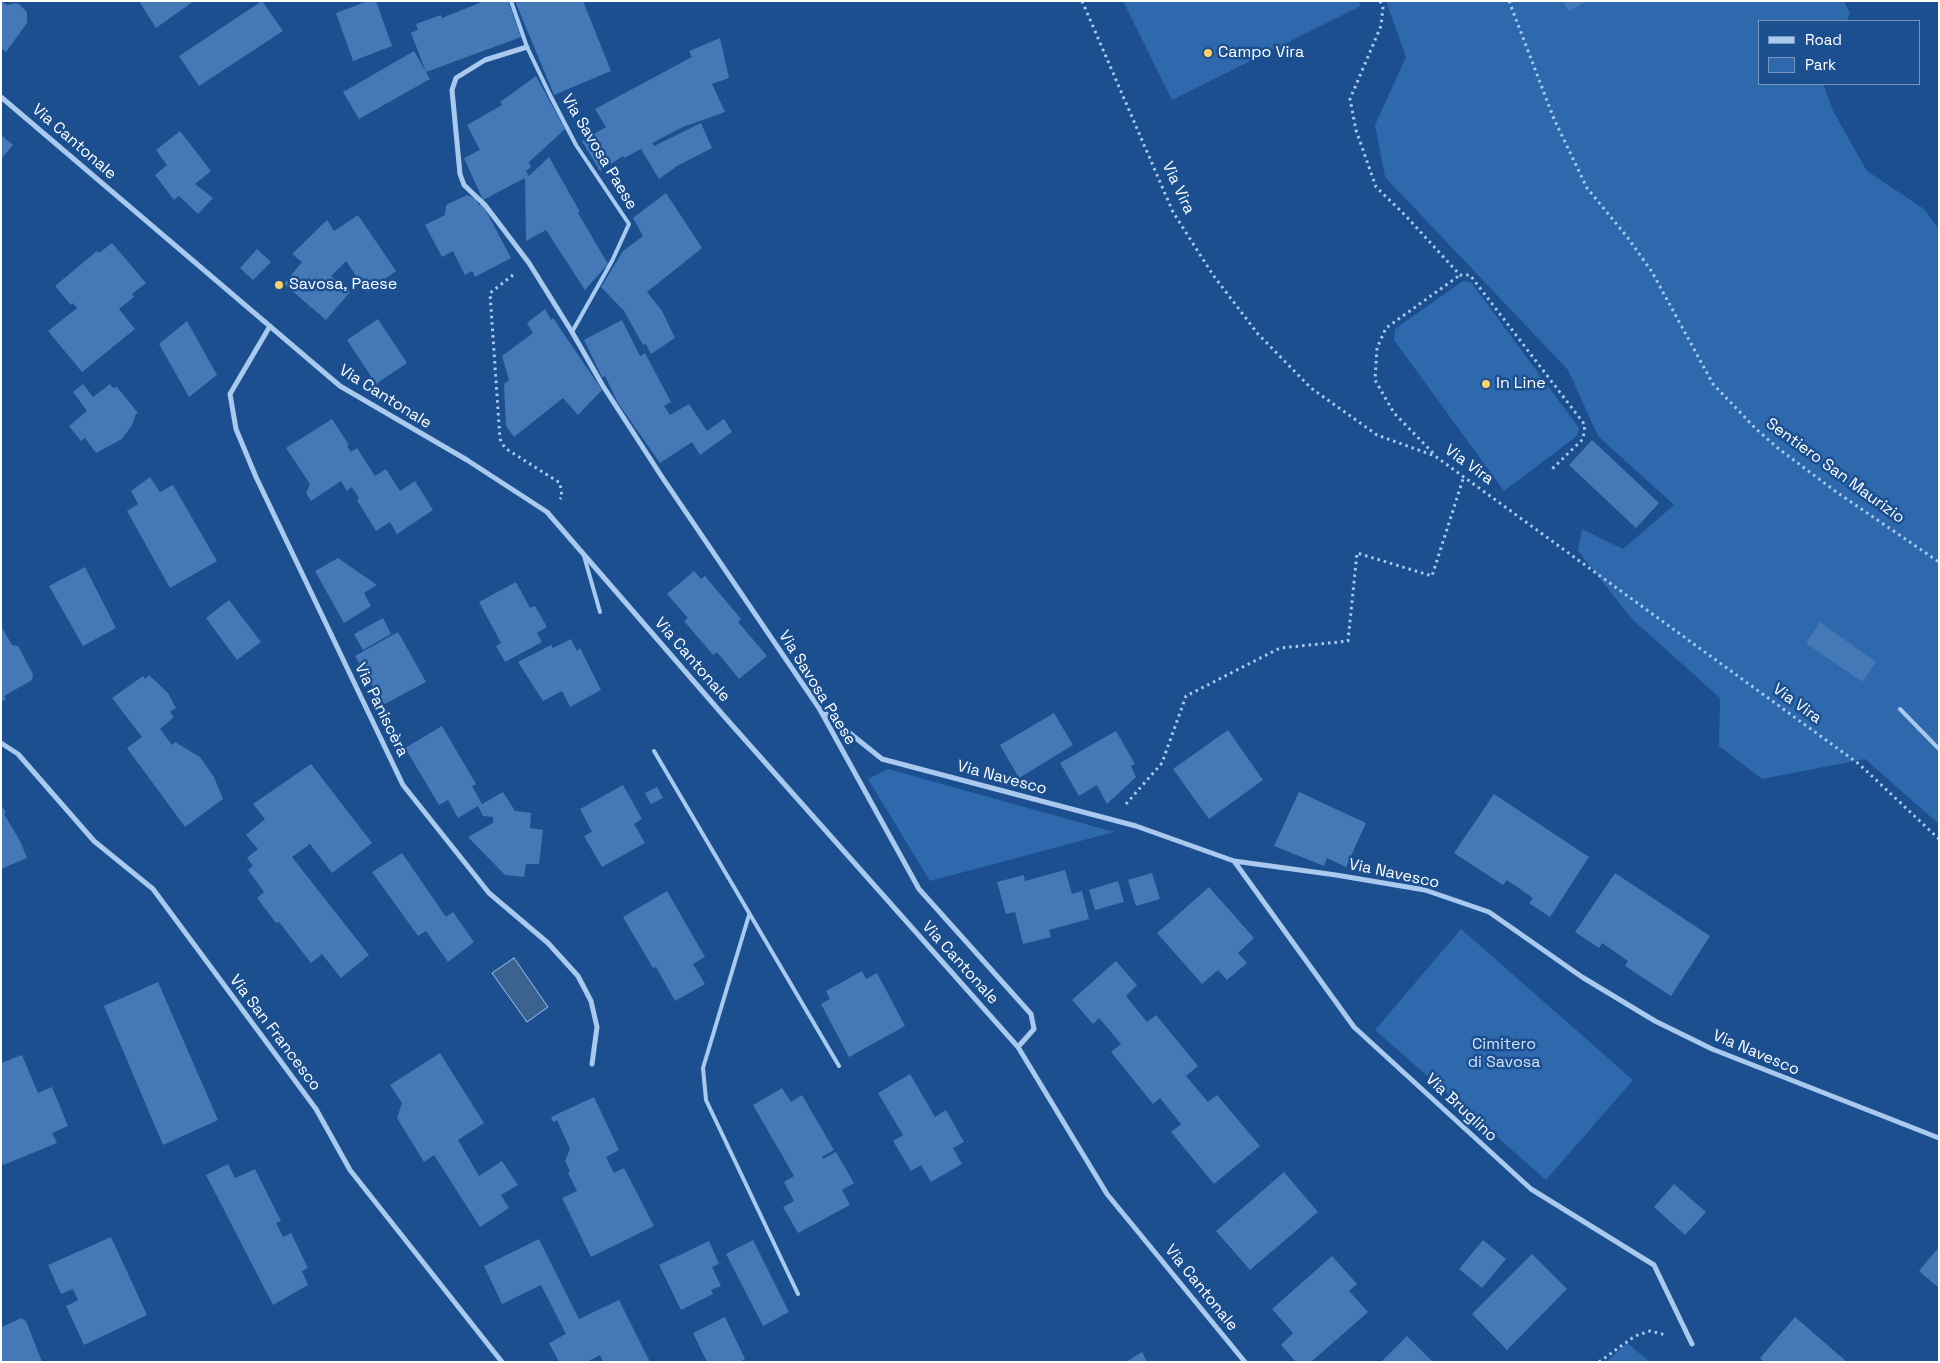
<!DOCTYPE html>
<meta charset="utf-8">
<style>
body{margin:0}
#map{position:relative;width:1940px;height:1363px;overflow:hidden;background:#1b4f8f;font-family:"Space Grotesk",sans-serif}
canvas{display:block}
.frame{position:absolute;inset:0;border:2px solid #fff;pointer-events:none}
.legend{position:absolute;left:1758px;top:20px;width:162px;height:65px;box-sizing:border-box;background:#1b4f8f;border:1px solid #7695bc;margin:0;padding:6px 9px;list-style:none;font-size:15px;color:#fff}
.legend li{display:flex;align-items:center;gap:10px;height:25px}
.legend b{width:25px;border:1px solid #7695bc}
</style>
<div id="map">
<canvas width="1940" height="1363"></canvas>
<div class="frame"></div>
<ul class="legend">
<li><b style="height:6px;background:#a9c9ee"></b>Road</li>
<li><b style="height:14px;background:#2e69ad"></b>Park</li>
</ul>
</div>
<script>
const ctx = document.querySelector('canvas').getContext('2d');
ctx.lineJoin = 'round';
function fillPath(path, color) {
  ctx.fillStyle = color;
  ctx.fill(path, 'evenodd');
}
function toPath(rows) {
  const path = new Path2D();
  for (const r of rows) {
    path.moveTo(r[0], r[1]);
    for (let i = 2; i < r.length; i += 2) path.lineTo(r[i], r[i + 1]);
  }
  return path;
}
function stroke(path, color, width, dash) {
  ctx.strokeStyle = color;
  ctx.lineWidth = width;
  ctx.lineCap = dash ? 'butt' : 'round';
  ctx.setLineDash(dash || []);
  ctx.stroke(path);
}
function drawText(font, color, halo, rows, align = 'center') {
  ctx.font = font + ' "Space Grotesk",sans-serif';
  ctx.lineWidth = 5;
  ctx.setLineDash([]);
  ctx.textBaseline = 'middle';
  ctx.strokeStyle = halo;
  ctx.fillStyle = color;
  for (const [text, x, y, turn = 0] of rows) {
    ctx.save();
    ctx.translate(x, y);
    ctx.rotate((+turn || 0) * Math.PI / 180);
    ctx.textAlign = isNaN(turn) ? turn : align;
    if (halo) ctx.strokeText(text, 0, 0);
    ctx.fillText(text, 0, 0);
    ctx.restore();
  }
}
fillPath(toPath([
 [1123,1,1359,1,1361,6,1172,100],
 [1386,1,1844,1,1850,13,1847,21,1759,21,1759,84,1823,84,1834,113,1867,171,1924,209,1939,229,1939,824,1865,759,1762,779,1719,746,1720,698,1633,620,1578,551,1582,529,1623,549,1674,505,1598,436,1568,370,1385,177,1375,125,1406,57],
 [1463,281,1471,282,1579,428,1577,436,1504,491,1394,340,1395,329],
 [888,769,1114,832,930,881,868,779],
 [1461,929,1633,1080,1546,1180,1375,1030],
 [1627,1343,1650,1362,1606,1362]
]), '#2e69ad');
const water = toPath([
 [514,958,548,1007,527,1022,492,973,514,958]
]);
fillPath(water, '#3c6290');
stroke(water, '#9cc4f0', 1);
fillPath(toPath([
 [1,1,7,5,16,3,19,4,27,12,27,23,6,52,1,48],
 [139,1,194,1,156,28],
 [262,1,283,31,199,86,179,56],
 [368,1,376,1,392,46,353,61,336,13],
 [484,1,508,1,521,37,426,72,411,33,418,30,416,24,441,15,442,18],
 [515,1,583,1,611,71,554,95],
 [1563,1,1583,1,1584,3,1569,11],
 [720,38,729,78,712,84,725,112,683,127,652,143,654,146,701,123,712,148,677,166,659,179,641,149,624,158,623,156,600,171,582,141,606,127,595,109,692,57,689,51],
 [414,51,430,79,359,119,343,92],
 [536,76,565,129,529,162,531,167,526,171,529,176,549,157,580,212,578,213,608,264,585,290,546,230,526,241,525,178,483,200,464,158,480,150,467,125,502,105,500,102],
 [180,131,211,171,195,184,213,198,198,214,179,196,174,200,155,175,167,165,156,150],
 [1,135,13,145,1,159],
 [666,193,702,248,647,292,662,311,675,338,651,354,646,344,643,345,624,311,601,287,623,251,643,236,633,218],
 [467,195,476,199,479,205,482,203,511,258,475,277,472,271,465,275,453,251,442,257,425,225,445,215,446,205],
 [358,215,396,271,367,292,346,261,331,276,350,292,326,320,284,284,302,262,292,254,327,220,334,231],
 [112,243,146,283,132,294,134,297,119,309,135,329,82,372,48,331,77,308,73,303,71,305,55,286,97,251,99,253],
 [257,249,271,262,253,280,240,268],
 [545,309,551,320,553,318,602,390,578,415,563,398,514,437,506,426,504,384,509,380,502,356,533,333,527,323],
 [378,319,407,363,376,384,347,340],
 [622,320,640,356,645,353,671,402,664,406,670,415,689,404,707,431,724,419,732,432,700,455,692,442,660,463,618,403,605,376,602,377,584,340],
 [187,321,217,375,189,397,159,344],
 [83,384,93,397,110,384,113,388,117,387,138,413,136,414,132,425,122,439,96,453,85,438,81,441,69,426,87,411,73,392],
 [332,419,349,445,347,446,351,452,357,448,375,476,386,469,400,491,415,481,433,510,397,534,390,522,376,531,357,500,359,498,352,487,347,491,341,481,311,501,306,493,310,484,286,448],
 [1592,440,1659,503,1636,528,1569,465],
 [150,477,160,492,173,485,217,561,170,588,127,511,138,504,131,491],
 [338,558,377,585,364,593,371,606,344,623,315,571],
 [85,567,116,628,83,646,49,586],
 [694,571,701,579,705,576,741,619,738,622,767,656,739,679,717,652,713,655,684,621,688,618,667,594],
 [516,582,530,608,535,606,547,627,537,633,542,642,505,662,496,646,501,643,479,602],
 [229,600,261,642,237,660,206,618],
 [383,618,391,634,363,650,354,634],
 [1820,622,1876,662,1862,682,1806,643],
 [1,626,12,645,18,646,33,674,32,680,4,696,6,699,1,702],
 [398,632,426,682,383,705,355,656],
 [571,639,577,651,580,648,601,690,570,707,562,691,543,701,518,662,551,645,553,648],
 [149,675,168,693,176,708,170,712,174,717,160,729,172,745,175,742,200,757,214,777,223,799,185,827,127,748,142,737,112,698,143,676,145,679],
 [1054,713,1073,745,1019,778,1000,745],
 [442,726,476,784,472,786,482,804,503,792,515,811,531,813,530,828,543,830,539,864,526,864,524,877,505,875,468,837,493,823,493,817,483,816,478,806,458,818,448,800,439,805,405,748],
 [1228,730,1263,780,1209,819,1173,769],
 [1116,731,1135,764,1131,766,1136,777,1107,804,1097,785,1079,796,1060,763],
 [311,764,372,843,332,873,310,844,292,857,369,955,341,978,322,954,311,963,279,922,276,923,257,898,264,892,248,870,253,866,247,858,258,849,246,835,265,819,253,804],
 [623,785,642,819,634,824,645,843,602,867,584,836,592,832,580,809],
 [657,787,663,798,651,804,645,793],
 [1299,792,1366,823,1346,867,1327,858,1324,866,1274,846],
 [1494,794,1589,857,1550,917,1529,903,1533,898,1507,880,1503,885,1454,853],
 [1,805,6,812,4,814,20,841,27,858,1,869],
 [402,853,446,917,453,912,474,942,448,962,426,931,418,936,372,872],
 [1065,870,1072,894,1082,891,1089,919,1049,930,1051,937,1023,944,1015,912,1006,914,997,882,1024,875,1025,881],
 [1152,873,1160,899,1136,906,1128,880],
 [1615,873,1710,936,1671,996,1625,966,1628,961,1602,943,1599,948,1575,932],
 [1118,881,1124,902,1095,910,1089,890],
 [1209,887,1254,938,1238,953,1247,963,1227,980,1218,970,1202,984,1157,933],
 [667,891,705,957,693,964,705,984,675,1001,656,967,653,968,623,917],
 [1116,961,1137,985,1126,996,1147,1022,1156,1015,1198,1066,1186,1076,1208,1102,1217,1095,1260,1146,1214,1184,1171,1132,1181,1124,1160,1098,1153,1104,1111,1052,1121,1044,1099,1018,1093,1024,1072,1000],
 [862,971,866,979,877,973,905,1026,849,1057,821,1004,830,999,826,991],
 [158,982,218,1120,163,1145,104,1006],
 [440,1053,484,1123,458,1140,479,1176,502,1161,518,1185,501,1195,509,1208,480,1227,434,1155,424,1162,397,1118,402,1103,390,1085],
 [22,1055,38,1093,52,1087,68,1126,52,1133,57,1143,3,1165,1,1160,1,1063],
 [910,1074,935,1117,946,1110,964,1142,953,1148,962,1164,931,1182,921,1165,911,1171,893,1141,903,1135,878,1093],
 [782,1088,791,1102,802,1095,834,1150,822,1157,823,1159,836,1152,854,1183,842,1190,850,1205,798,1233,783,1207,794,1201,784,1182,794,1176,753,1105],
 [594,1097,619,1150,606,1157,614,1173,624,1168,654,1226,591,1257,562,1198,577,1191,568,1173,570,1171,565,1161,570,1149,557,1120,553,1122,551,1117],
 [228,1164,235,1178,255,1169,281,1221,276,1223,283,1237,291,1233,308,1268,302,1271,308,1285,273,1305,206,1175],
 [1284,1172,1318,1212,1250,1270,1216,1231],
 [1674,1184,1706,1212,1685,1235,1654,1207],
 [111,1237,147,1315,84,1345,66,1306,78,1300,73,1289,61,1294,48,1265],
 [539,1239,579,1319,619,1300,650,1362,603,1362,600,1355,587,1362,559,1362,549,1343,566,1334,541,1285,502,1304,484,1266],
 [753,1240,789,1312,763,1326,726,1254],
 [1483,1240,1506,1259,1482,1288,1459,1269],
 [709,1241,719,1264,712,1267,721,1286,711,1290,713,1294,681,1310,659,1265],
 [1939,1247,1939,1288,1919,1271],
 [1532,1254,1567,1289,1507,1350,1472,1314],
 [1332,1256,1357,1284,1349,1291,1368,1312,1311,1362,1296,1362,1281,1345,1293,1333,1272,1309],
 [725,1317,745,1359,740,1362,707,1362,693,1333],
 [1795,1317,1847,1362,1764,1362,1760,1358],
 [21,1318,26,1321,42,1362,1,1362,2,1327],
 [1407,1336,1433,1362,1381,1362],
 [1142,1352,1147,1362,1126,1362]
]), '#4478b7');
stroke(toPath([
 [1082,1,1173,212,1213,275,1258,334,1311,388,1377,435,1435,456,1859,764,1939,839],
 [1380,1,1383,7,1381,26,1350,99,1356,130,1376,187,1404,214,1460,275,1470,275,1585,425,1583,439,1552,469],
 [1509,1,1554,119,1587,188,1628,238,1652,272,1713,384,1756,429,1779,449,1835,491,1939,562],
 [513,275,490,293,500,439,505,448,560,483,562,497,560,499],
 [1433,453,1394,413,1375,380,1377,348,1386,328,1460,275],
 [1126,804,1162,763,1186,696,1280,648,1348,641,1357,553,1432,576,1464,476],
 [1599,1362,1635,1336,1650,1331,1666,1335]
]), '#a9c9ee', 3, [2.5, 4]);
stroke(toPath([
 [511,1,527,47,550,95,576,145,629,224,612,261,572,332],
 [584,556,600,612],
 [1900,709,1939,749],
 [654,751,839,1066],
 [749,915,703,1068,706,1100,798,1294]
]), '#a9c9ee', 4);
stroke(toPath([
 [527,47,485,60,456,78,452,90,460,174,464,185,485,205,529,263,572,332,603,386,662,477,819,708,919,889,1031,1014,1034,1029,1018,1047],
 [1,97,340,386,467,460,547,512,723,715,1018,1047,1107,1194,1245,1362],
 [270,326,230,394,236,429,256,477,403,785,489,893,548,943,578,976,591,1001,597,1027,592,1064],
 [821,710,882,759,1136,826,1234,861,1336,875,1425,890,1489,912,1582,977,1655,1021,1712,1049,1939,1138],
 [1,743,18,754,94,841,153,889,316,1109,350,1170,502,1362],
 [1234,861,1354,1027,1531,1189,1654,1265,1692,1344]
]), '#a9c9ee', 5);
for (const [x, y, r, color] of [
 [1208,53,5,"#ffd166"],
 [279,285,5,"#ffd166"],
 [1486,384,5,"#ffd166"]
]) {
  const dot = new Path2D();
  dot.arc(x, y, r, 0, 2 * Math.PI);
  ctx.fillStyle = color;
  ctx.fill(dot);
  stroke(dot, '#1b4f8f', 2);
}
drawText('16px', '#fff', '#1b4f8f', [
 ["Campo Vira",1218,53],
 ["Savosa, Paese",289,285],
 ["In Line",1496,384]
], 'left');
drawText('16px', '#fff', '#1b4f8f', [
 ["Via Cantonale",74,142,41],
 ["Via Savosa Paese",599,152,59],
 ["Via Vira",1178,188,65],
 ["Via Cantonale",385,397,32],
 ["Via Vira",1469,465,36],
 ["Sentiero San Maurizio",1835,471,36],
 ["Via Cantonale",692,660,49],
 ["Via Savosa Paese",817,688,58],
 ["Via Vira",1797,704,36],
 ["Via Paniscèra",381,710,64],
 ["Via Navesco",1002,778,15],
 ["Via Navesco",1394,874,12],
 ["Via Cantonale",960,963,48],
 ["Via San Francesco",275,1033,53],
 ["Via Navesco",1756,1053,23],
 ["Via Bruglino",1461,1108,43],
 ["Via Cantonale",1201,1288,51]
]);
drawText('16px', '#cfe3fa', '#1b4f8f', [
 ["Cimitero",1504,1045],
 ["di Savosa",1504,1063]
]);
</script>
